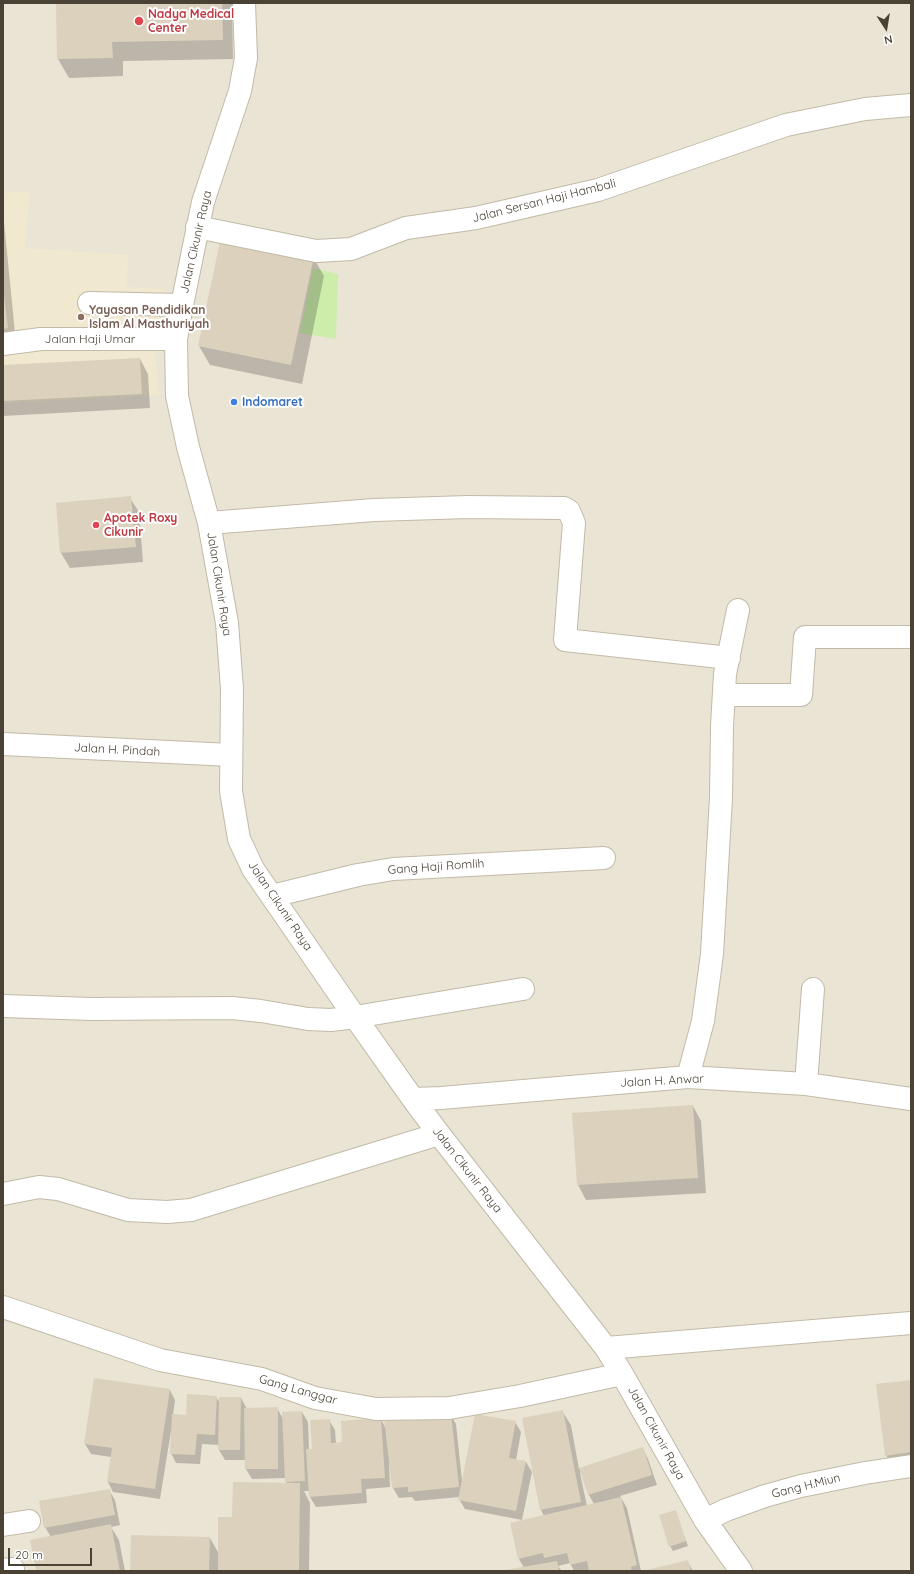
<!DOCTYPE html>
<style>
body{margin:0}
#map{position:relative;width:914px;height:1574px;overflow:hidden;background:#f5f1e6;font-family:Quicksand,sans-serif}
canvas{display:block}
.frame{position:absolute;inset:0;border:4px solid #494235;pointer-events:none}
.north{position:absolute;left:866px;top:8px;width:40px;height:40px;-webkit-text-stroke:3px #fff;paint-order:stroke;rotate:168deg;font-size:11px;font-weight:700;line-height:16px;text-align:center;color:#494235}
.north::after{content:'';display:block;margin:auto;width:14px;height:18px;background:#494235;clip-path:polygon(50% 0,100% 100%,50% 72%,0 100%)}
.scale{position:absolute;left:8px;top:1548px;width:84px;height:18px;box-sizing:border-box;border:2px solid #494235;border-top:0;padding-left:5px;font-size:12px;line-height:14px;white-space:nowrap;color:#494235;-webkit-text-stroke:3px #fff;paint-order:stroke}
</style>
<div id="map">
<canvas width="914" height="1574"></canvas>
<div class="frame"></div>
<div class="north">N</div>
<div class="scale">20 m</div>
</div>
<script>
const ctx = document.querySelector('canvas').getContext('2d');
ctx.lineJoin = 'round';
function fillPath(path, color) {
  ctx.fillStyle = color;
  ctx.fill(path, 'evenodd');
}
function toPath(rows) {
  const path = new Path2D();
  for (const r of rows) {
    path.moveTo(r[0], r[1]);
    for (let i = 2; i < r.length; i += 2) path.lineTo(r[i], r[i + 1]);
  }
  return path;
}
function stroke(path, color, width, dash) {
  ctx.strokeStyle = color;
  ctx.lineWidth = width;
  ctx.lineCap = dash ? 'butt' : 'round';
  ctx.setLineDash(dash || []);
  ctx.stroke(path);
}
function drawText(font, color, halo, rows, align = 'center') {
  ctx.font = font + ' Quicksand,sans-serif';
  ctx.lineWidth = 4;
  ctx.setLineDash([]);
  ctx.textBaseline = 'middle';
  ctx.strokeStyle = halo;
  ctx.fillStyle = color;
  for (const [text, x, y, turn = 0] of rows) {
    ctx.save();
    ctx.translate(x, y);
    ctx.rotate((+turn || 0) * Math.PI / 180);
    ctx.textAlign = isNaN(turn) ? turn : align;
    if (halo) ctx.strokeText(text, 0, 0);
    ctx.fillText(text, 0, 0);
    ctx.restore();
  }
}
fillPath(toPath([
 [3,3,911,3,911,1571,3,1571]
]), '#eae4d4');
fillPath(toPath([
 [30,191,25,248,128,255,127,287,165,289,154,345,159,395,3,403,3,193]
]), '#f0e8cf');
fillPath(toPath([
 [313,268,338,274,336,339,300,333]
]), '#cea');
fillPath(toPath([
 [57,3,232,3,233,59,123,61,123,76,69,78,58,59],
 [3,212,16,343,3,344],
 [313,257,324,276,302,384,210,365,199,346],
 [140,359,148,374,150,408,3,416,3,366],
 [130,498,139,512,143,562,70,568,61,553,57,504],
 [693,1106,701,1121,706,1193,586,1200,578,1185],
 [911,1381,911,1468,894,1470,886,1455],
 [170,1390,175,1400,173,1415,187,1416,216,1397,220,1403,241,1398,247,1409,277,1408,283,1419,302,1412,308,1422,309,1450,313,1449,329,1420,335,1430,336,1444,343,1443,381,1419,386,1429,450,1414,456,1424,462,1481,515,1422,521,1432,516,1460,526,1462,532,1472,522,1520,465,1509,459,1499,460,1497,415,1501,412,1497,399,1498,393,1488,390,1465,389,1465,390,1487,366,1489,367,1503,316,1507,310,1497,310,1491,304,1491,310,1503,309,1571,131,1571,210,1538,219,1554,233,1518,287,1484,285,1478,252,1479,246,1469,246,1460,225,1460,219,1450,219,1445,202,1444,200,1464,176,1463,171,1453,172,1432,171,1431,160,1499,113,1492,108,1482,111,1457,91,1454,85,1444],
 [562,1411,571,1425,579,1469,643,1449,648,1459,657,1485,620,1496,627,1508,641,1571,574,1571,570,1563,558,1566,562,1571,507,1571,524,1568,519,1559,544,1516,541,1510],
 [582,1472,589,1495,594,1504,587,1506,580,1473],
 [109,1490,115,1500,120,1525,111,1527,119,1540,125,1571,37,1571,51,1537,45,1527],
 [675,1511,688,1546,673,1551,670,1546],
 [688,1562,693,1571,649,1571]
]), '#0003');
fillPath(toPath([
 [56,3,222,3,223,40,112,42,113,58,57,59],
 [221,237,314,256,291,365,198,346],
 [3,287,8,328,3,329],
 [140,358,142,394,3,401,3,365],
 [131,496,136,547,60,553,56,503],
 [693,1105,698,1178,577,1185,572,1113],
 [94,1378,170,1389,155,1489,107,1482,112,1448,84,1444],
 [911,1380,911,1452,885,1456,876,1384],
 [187,1394,217,1396,215,1435,197,1434,195,1455,170,1454,172,1414,186,1415],
 [219,1397,241,1397,240,1450,218,1450],
 [278,1407,278,1469,245,1469,244,1408],
 [563,1410,581,1502,540,1510,522,1418],
 [302,1411,305,1481,285,1482,282,1412],
 [451,1413,459,1487,408,1492,408,1487,392,1488,384,1419],
 [475,1414,516,1421,509,1458,526,1461,516,1511,458,1500],
 [381,1418,385,1478,361,1479,362,1493,309,1497,306,1449,312,1449,310,1420,330,1419,331,1443,342,1442,341,1421],
 [643,1447,652,1475,588,1495,579,1468],
 [233,1482,300,1483,299,1571,218,1571,218,1517,232,1517],
 [110,1489,115,1515,44,1528,39,1501],
 [621,1497,637,1565,631,1567,632,1571,589,1571,587,1561,570,1565,567,1553,544,1558,543,1553,518,1559,510,1523],
 [676,1510,686,1541,669,1547,659,1515],
 [111,1524,120,1571,36,1571,30,1540],
 [131,1535,210,1537,209,1571,130,1571],
 [688,1560,691,1571,647,1571,647,1570],
 [557,1561,559,1571,505,1571,505,1570]
]), '#dbd1bd');
const minor = toPath([
 [244,3,246,58,240,91,203,202,182,305,176,339,177,396,188,447,209,523,227,623,232,689,231,791,239,839,253,869,355,1017,413,1099,439,1134,606,1348,622,1374,705,1520,741,1571],
 [197,227,316,251,351,249,406,228,476,218,598,190,786,125,865,109,911,105],
 [89,303,182,305],
 [3,344,41,339,176,339],
 [209,523,374,510,468,507,564,508,569,511,574,523,565,640,729,658],
 [724,695,801,695,805,637,911,637],
 [3,744,231,755],
 [272,896,358,875,393,869,604,858],
 [3,1006,92,1009,232,1008,261,1011,308,1019,331,1020,355,1017,523,989],
 [688,1077,703,1021,712,954,721,798,722,726,725,674,738,610],
 [806,1084,813,989],
 [413,1099,441,1098,688,1077,806,1084,911,1099],
 [3,1194,39,1187,58,1189,128,1210,167,1212,191,1210,439,1134],
 [3,1307,160,1360,262,1379,315,1398,376,1409,449,1408,520,1396,622,1374],
 [606,1348,911,1323],
 [705,1520,726,1510,765,1496,801,1486,865,1473,911,1466],
 [3,1525,29,1521],
 [3,1570,13,1569]
]);
stroke(minor, '#c2baa8', 24);
stroke(minor, '#fff', 22);
for (const [x, y, r, color] of [
 [139,21,5,"#e0444e"],
 [81,317,4,"#8d6e63"],
 [234,402,4,"#3f7fe0"],
 [96,525,4,"#e0444e"]
]) {
  const dot = new Path2D();
  dot.arc(x, y, r, 0, 2 * Math.PI);
  ctx.fillStyle = color;
  ctx.fill(dot);
  stroke(dot, '#fff', 1.5);
}
drawText('bold 12px', '#be3a42', '#fff', [
 ["Nadya Medical",148,14],
 ["Center",148,28],
 ["Apotek Roxy",104,518],
 ["Cikunir",104,532]
], 'left');
drawText('12px', '#494235', '#fff', [
 ["Jalan Sersan Haji Hambali",544,201,-14],
 ["Jalan Cikunir Raya",196,242,-77],
 ["Jalan Haji Umar",90,339],
 ["Jalan Cikunir Raya",219,584,81],
 ["Jalan H. Pindah",117,750,3],
 ["Gang Haji Romlih",436,867,-4],
 ["Jalan Cikunir Raya",280,906,56],
 ["Jalan H. Anwar",662,1081,-3],
 ["Jalan Cikunir Raya",467,1170,52],
 ["Gang Langgar",298,1390,16],
 ["Jalan Cikunir Raya",656,1433,61],
 ["Gang H.Miun",806,1486,-14]
]);
drawText('bold 12px', '#785e54', '#fff', [
 ["Yayasan Pendidikan",89,310],
 ["Islam Al Masthuriyah",89,324]
], 'left');
drawText('bold 12px', '#366cbe', '#fff', [
 ["Indomaret",242,402]
], 'left');
</script>
